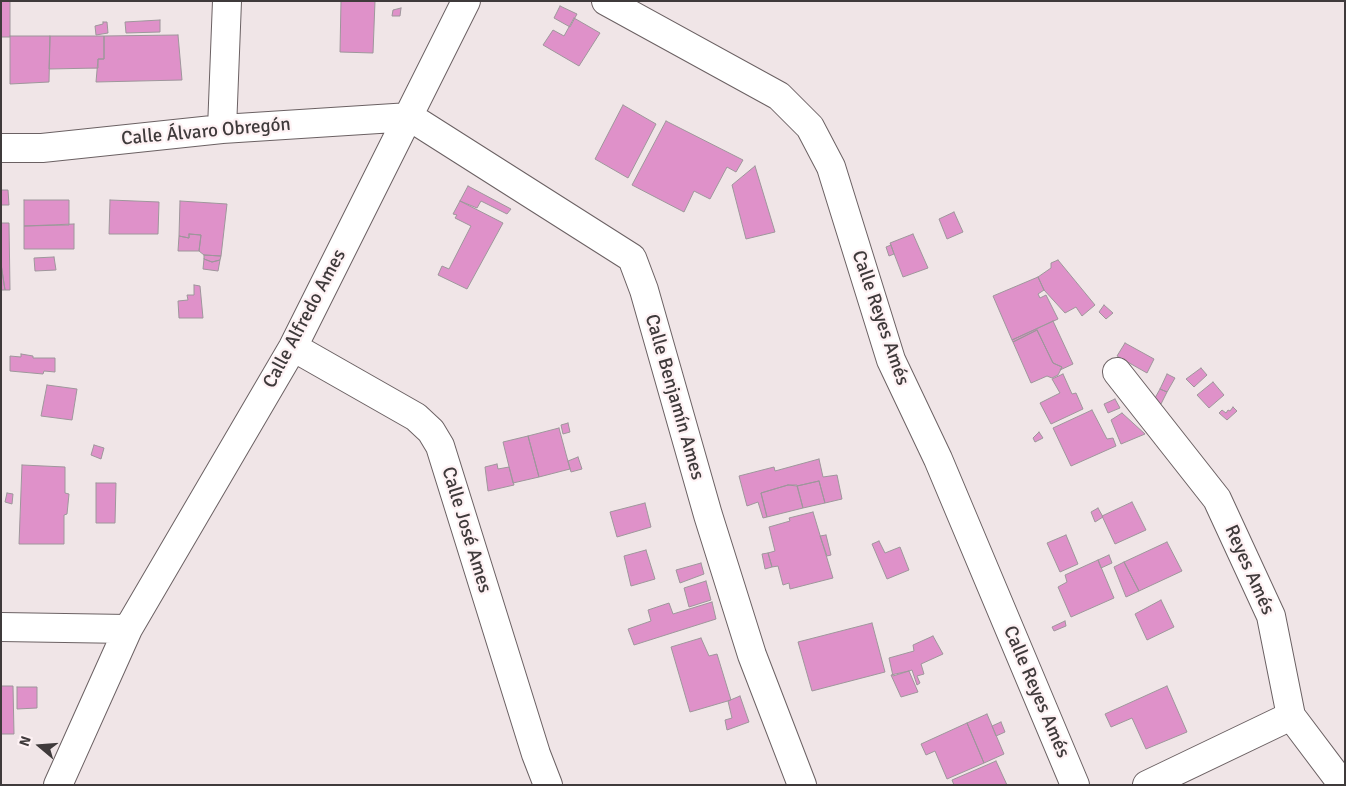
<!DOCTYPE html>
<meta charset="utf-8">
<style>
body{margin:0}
#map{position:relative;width:1346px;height:786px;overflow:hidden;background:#f0e5e7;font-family:Signika,sans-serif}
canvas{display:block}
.frame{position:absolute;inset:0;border:2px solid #3f3a3b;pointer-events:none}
.north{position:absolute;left:15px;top:721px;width:50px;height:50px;-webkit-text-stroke:4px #fef2f4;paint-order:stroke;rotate:288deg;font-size:14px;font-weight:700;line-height:20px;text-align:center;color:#3f3a3b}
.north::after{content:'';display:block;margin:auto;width:18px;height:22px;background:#3f3a3b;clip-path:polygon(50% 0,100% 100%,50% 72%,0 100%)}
</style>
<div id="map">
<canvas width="1346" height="786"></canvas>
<div class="frame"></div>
<div class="north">N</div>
</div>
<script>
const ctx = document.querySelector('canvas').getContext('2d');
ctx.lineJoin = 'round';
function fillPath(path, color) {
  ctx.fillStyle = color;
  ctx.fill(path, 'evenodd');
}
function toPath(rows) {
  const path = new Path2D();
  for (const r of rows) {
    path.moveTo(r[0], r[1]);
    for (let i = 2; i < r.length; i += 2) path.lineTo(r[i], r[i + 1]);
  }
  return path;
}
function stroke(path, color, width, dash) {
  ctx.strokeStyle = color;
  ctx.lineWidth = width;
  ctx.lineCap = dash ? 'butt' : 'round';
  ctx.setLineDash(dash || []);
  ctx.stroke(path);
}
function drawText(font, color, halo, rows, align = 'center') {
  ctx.font = font + ' Signika,sans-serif';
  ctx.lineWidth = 4.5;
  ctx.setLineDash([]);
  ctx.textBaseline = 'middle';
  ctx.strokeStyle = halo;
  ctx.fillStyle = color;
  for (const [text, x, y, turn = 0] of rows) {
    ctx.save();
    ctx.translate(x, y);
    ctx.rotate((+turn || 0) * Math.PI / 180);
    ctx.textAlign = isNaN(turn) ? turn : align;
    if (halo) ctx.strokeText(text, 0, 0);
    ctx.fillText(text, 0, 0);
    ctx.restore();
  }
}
const building = toPath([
 [1,1,10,1,10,37,1,37,1,1],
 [341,1,375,1,373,53,340,52,341,1],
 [560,6,577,14,570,27,554,18,560,6],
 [401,8,400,16,392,16,393,10,401,8],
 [574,18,600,33,579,66,543,45,553,30,564,36,574,18],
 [160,20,160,32,126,33,125,22,160,20],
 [103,22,107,22,108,33,96,35,95,26,103,24,103,22],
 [178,35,182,80,96,82,98,59,104,59,104,36,178,35],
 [10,36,50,36,49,82,10,84,10,36],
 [50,36,104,36,104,59,98,59,98,68,49,69,50,36],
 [623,105,656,124,628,178,595,159,623,105],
 [666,121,743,160,736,172,727,167,710,199,694,191,684,212,632,185,666,121],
 [755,166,775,232,746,239,732,185,755,166],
 [468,186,511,209,507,214,481,201,477,208,460,201,468,186],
 [1,190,8,190,9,205,1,205,1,190],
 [24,200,69,200,69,225,24,226,24,200],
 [110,200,159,202,158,234,109,234,110,200],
 [180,201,227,204,221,256,204,255,199,251,201,235,189,234,189,238,179,236,180,201],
 [460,201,503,223,467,289,438,275,442,266,449,269,471,226,455,218,457,215,453,214,460,201],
 [954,212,963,232,947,239,939,219,954,212],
 [1,223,9,223,10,290,5,290,1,264,1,223],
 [74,224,74,249,24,249,24,226,74,224],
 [189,234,201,235,199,251,178,251,179,236,189,238,189,234],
 [913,234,928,268,903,277,890,243,913,234],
 [891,245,894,254,889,256,886,247,891,245],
 [204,255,221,256,220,260,212,262,204,259,204,255],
 [54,257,56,270,35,271,34,258,54,257],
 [204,259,212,262,220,260,218,271,203,269,204,259],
 [1058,260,1095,305,1082,316,1076,307,1065,313,1044,290,1038,277,1051,268,1051,263,1058,260],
 [1,264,5,290,1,290,1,264],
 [1038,277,1044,290,1038,294,1040,298,1046,295,1058,319,1012,340,993,296,1038,277],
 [194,285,200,286,203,318,179,318,178,301,188,300,187,295,194,295,194,285],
 [1104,305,1113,313,1106,319,1099,312,1104,305],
 [1053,321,1073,364,1060,370,1062,367,1053,363,1037,330,1013,342,1012,340,1053,321],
 [1037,330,1053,363,1062,367,1058,375,1052,378,1047,376,1031,383,1013,342,1037,330],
 [1125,343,1154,359,1147,373,1117,356,1125,343],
 [21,354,33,356,33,358,55,358,55,372,44,371,43,374,10,371,10,356,21,357,21,354],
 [1201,368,1207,375,1194,387,1186,379,1201,368],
 [1063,374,1072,394,1076,393,1083,409,1051,424,1040,403,1060,393,1052,379,1063,374],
 [1167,374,1175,378,1167,392,1160,389,1167,374],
 [1213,382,1224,395,1209,408,1197,395,1213,382],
 [47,385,77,389,72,420,41,416,47,385],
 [1160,389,1167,392,1161,404,1155,398,1160,389],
 [1115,399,1120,408,1108,413,1104,404,1115,399],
 [1233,407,1237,411,1227,420,1219,413,1222,410,1226,413,1228,410,1230,411,1233,407],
 [1092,410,1107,439,1113,438,1116,446,1071,466,1053,428,1092,410],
 [1122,413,1145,434,1121,444,1111,420,1122,413],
 [568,423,570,432,563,434,561,425,568,423],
 [559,428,570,469,539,477,528,436,559,428],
 [1039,432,1043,438,1035,442,1033,438,1039,432],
 [528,436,539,477,513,483,503,442,528,436],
 [94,445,104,448,101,459,91,455,94,445],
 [578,457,582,469,571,472,568,461,578,457],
 [819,459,823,477,837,475,842,499,825,503,819,481,797,486,788,485,761,493,767,517,763,518,758,502,747,506,739,476,774,467,775,471,819,459],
 [497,464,498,469,509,467,514,485,488,491,485,467,497,464],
 [22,465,65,467,65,493,69,494,67,514,64,515,64,544,19,544,22,465],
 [819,481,825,503,803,508,797,486,819,481],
 [96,483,116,483,115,523,96,523,96,483],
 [788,485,797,485,803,508,767,517,761,493,788,485],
 [7,493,13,494,12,504,5,502,7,493],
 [1132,502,1146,530,1115,544,1102,516,1132,502],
 [645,503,651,527,617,537,610,512,645,503],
 [1098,508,1103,517,1095,522,1091,512,1098,508],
 [813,512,833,578,790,589,789,583,783,585,778,566,772,567,768,553,775,551,769,527,790,521,789,518,813,512],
 [826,535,831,555,827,556,820,536,826,535],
 [1066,535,1078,564,1060,572,1047,543,1066,535],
 [879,541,885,553,900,547,909,570,887,579,872,544,879,541],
 [1167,542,1182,571,1139,591,1124,562,1167,542],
 [646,550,655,579,631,586,624,556,646,550],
 [768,553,772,567,765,569,762,554,768,553],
 [1109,555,1112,563,1101,568,1098,560,1109,555],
 [1098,560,1114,598,1071,617,1058,587,1067,582,1065,575,1098,560],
 [1124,562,1139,591,1126,597,1114,567,1124,562],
 [701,563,704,574,680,583,676,570,701,563],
 [706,581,711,600,689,607,684,588,706,581],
 [1161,600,1174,627,1147,640,1135,614,1161,600],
 [712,602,716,619,634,645,628,629,651,621,648,610,669,603,673,614,712,602],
 [1065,621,1066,626,1054,631,1052,627,1065,621],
 [872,623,885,672,812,691,798,642,872,623],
 [933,636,943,654,921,664,924,674,917,676,920,683,917,685,912,670,893,676,889,658,914,651,913,645,933,636],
 [701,638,709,656,717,654,731,700,690,712,671,647,701,638],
 [909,671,918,692,901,697,891,675,909,671],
 [1,686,13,686,14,734,1,734,1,686],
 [1167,686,1187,732,1146,749,1132,718,1111,727,1105,714,1167,686],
 [17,687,37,687,37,708,17,709,17,687],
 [740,696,749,722,727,730,725,720,732,718,728,701,740,696],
 [987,714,1004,754,984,763,967,723,987,714],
 [1001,722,1005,732,996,736,992,726,1001,722],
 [967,723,984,763,947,779,935,751,926,755,921,744,967,723],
 [996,761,1007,785,954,785,952,780,996,761]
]);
fillPath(building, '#df91c9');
stroke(building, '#9e969b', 1);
const minor = toPath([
 [606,1,779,96,810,127,831,167,891,360,938,459,1075,785],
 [222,129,227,1],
 [1,148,42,148,222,129,410,117,632,258,644,290,708,515,752,655,802,785],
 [293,347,416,417,431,431,440,446,536,754,548,785],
 [1117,372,1217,499,1271,616,1291,716,1343,785],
 [1,627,128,629],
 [58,785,128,629,293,347,466,1],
 [1147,785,1291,716]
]);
stroke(minor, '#6b6163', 30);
stroke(minor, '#fff', 28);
drawText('19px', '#3f3a3b', '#fef2f4', [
 ["Calle Álvaro Obregón",206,132,-5],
 ["Calle Reyes Amés",880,318,71],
 ["Calle Alfredo Ames",305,319,-62],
 ["Calle Benjamín Ames",674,397,74],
 ["Calle José Ames",466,530,73],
 ["Reyes Amés",1249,570,66],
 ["Calle Reyes Amés",1036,692,67]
]);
</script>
